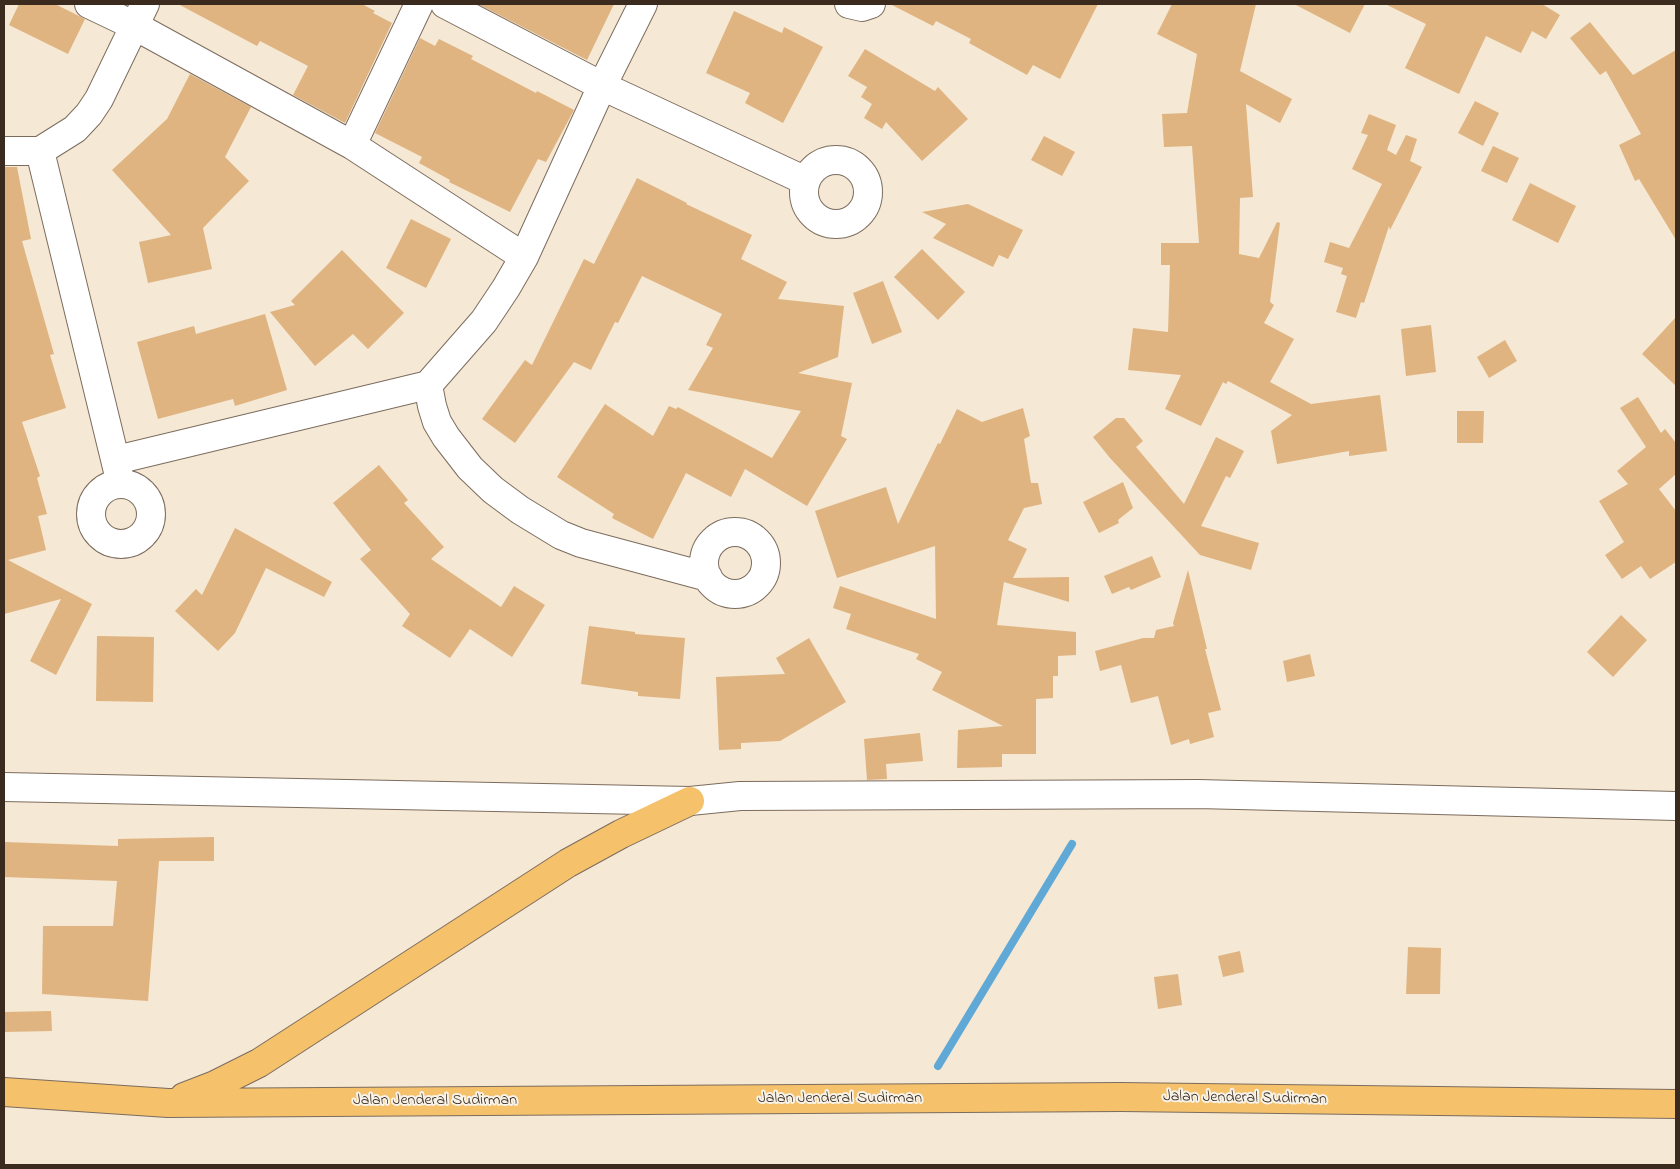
<!DOCTYPE html>
<style>
body{margin:0}
#map{position:relative;width:1680px;height:1169px;overflow:hidden;background:#f5e8d4;font-family:"Indie Flower",sans-serif}
canvas{display:block}
.frame{position:absolute;inset:0;border:5px solid #3b2a1e;pointer-events:none}
</style>
<div id="map">
<canvas width="1680" height="1169"></canvas>
<div class="frame"></div>
</div>
<script>
const ctx = document.querySelector('canvas').getContext('2d');
ctx.lineJoin = 'round';
function toPath(rows) {
  const path = new Path2D();
  for (const r of rows) {
    if (r.length === 3) {
      path.moveTo(r[0] + r[2], r[1]);
      path.arc(r[0], r[1], r[2], 0, 2 * Math.PI);
      continue;
    }
    path.moveTo(r[0], r[1]);
    for (let i = 2; i < r.length; i += 2) path.lineTo(r[i], r[i + 1]);
  }
  return path;
}
function stroke(path, color, width, dash) {
  ctx.strokeStyle = color;
  ctx.lineWidth = width;
  ctx.lineCap = dash ? 'butt' : 'round';
  ctx.setLineDash(dash || []);
  ctx.stroke(path);
}
function fillPath(path, color) {
  ctx.fillStyle = color;
  ctx.fill(path, 'evenodd');
}
function drawText(font, color, halo, rows, align = 'center') {
  ctx.font = font + ' "Indie Flower",sans-serif';
  ctx.lineWidth = 4;
  ctx.setLineDash([]);
  ctx.textBaseline = 'middle';
  ctx.strokeStyle = halo;
  ctx.fillStyle = color;
  for (const [text, x, y, turn = 0] of rows) {
    ctx.save();
    ctx.translate(x, y);
    ctx.rotate((+turn || 0) * Math.PI / 180);
    ctx.textAlign = isNaN(turn) ? turn : align;
    if (halo) ctx.strokeText(text, 0, 0);
    ctx.fillText(text, 0, 0);
    ctx.restore();
  }
}
stroke(toPath([
 [938,1066,1072,844]
]), '#60a9d7', 8);
fillPath(toPath([
 [19,4,55,4,85,19,68,54,9,25],
 [178,4,362,4,375,11,373,13,392,23,345,123,293,95,308,66,260,41,257,46],
 [478,4,614,4,587,60],
 [890,4,1098,4,1060,79,1033,65,1027,75,969,43,971,39,936,21,933,26],
 [1172,4,1256,4,1240,71,1292,99,1280,123,1246,104,1253,197,1240,198,1239,254,1259,258,1277,222,1280,223,1270,302,1274,305,1264,323,1294,339,1270,382,1311,404,1380,395,1387,451,1349,456,1349,451,1277,464,1271,431,1292,415,1228,381,1226,384,1223,382,1201,426,1165,409,1181,375,1128,370,1133,328,1168,332,1170,265,1161,265,1161,243,1199,243,1192,146,1164,147,1162,114,1187,113,1197,54,1157,34],
 [1294,4,1365,4,1350,33],
 [1385,4,1542,4,1560,15,1546,39,1532,31,1521,53,1486,36,1459,94,1405,68,1426,24],
 [734,11,782,33,784,27,823,47,783,123,745,103,750,93,706,73],
 [1590,22,1633,75,1676,50,1676,240,1639,179,1635,181,1619,145,1641,134,1606,71,1600,75,1570,38],
 [420,38,435,46,439,39,473,56,471,59,536,93,537,91,574,110,546,162,538,159,510,212,449,182,450,180,419,163,422,157,375,133],
 [865,49,935,91,938,87,968,119,922,161,886,122,882,129,864,118,872,104,861,97,867,87,848,76],
 [190,74,251,107,225,157,249,181,203,228,212,269,148,283,139,242,171,235,112,170,167,119],
 [1475,101,1499,113,1483,146,1458,133],
 [1369,114,1396,125,1387,150,1396,155,1406,135,1417,139,1410,161,1422,167,1390,230,1389,226,1364,303,1361,302,1356,318,1336,312,1347,276,1341,274,1343,268,1324,262,1330,242,1349,248,1382,184,1352,169,1368,135,1361,133],
 [1044,136,1075,152,1062,176,1031,160],
 [1493,146,1519,158,1507,183,1481,171],
 [4,167,17,167,31,239,22,241,54,354,50,355,66,408,22,422,40,476,37,478,47,514,38,516,46,550,8,560,92,604,56,675,30,661,61,599,4,614],
 [637,178,687,203,686,204,752,235,741,259,787,282,778,299,844,306,838,357,798,373,852,383,841,436,847,439,807,506,745,469,731,497,686,473,653,539,612,518,614,514,557,477,605,404,653,436,669,406,676,409,678,407,772,458,801,411,688,390,713,348,706,345,722,314,642,276,618,323,615,322,591,370,574,362,515,443,482,419,525,360,532,365,584,259,594,264],
 [1530,183,1576,206,1558,243,1512,220],
 [968,204,1023,230,1008,259,999,255,993,267,933,238,946,224,922,212],
 [411,219,451,239,426,288,386,268],
 [922,249,965,292,938,320,894,277],
 [342,250,404,313,368,349,353,334,315,366,270,312,295,305,291,301],
 [883,281,902,332,872,344,853,293],
 [265,314,287,390,235,406,233,399,158,419,137,342,194,326,196,334],
 [1676,317,1676,386,1642,354],
 [1431,325,1436,372,1406,376,1401,329],
 [1505,340,1517,361,1489,378,1477,357],
 [1638,397,1661,433,1665,429,1676,443,1676,474,1659,489,1676,511,1676,562,1650,579,1641,566,1622,579,1605,555,1624,542,1599,501,1628,484,1617,471,1646,447,1620,408],
 [1023,408,1030,436,1024,439,1031,483,1038,483,1042,504,1024,508,1008,540,1027,549,1013,578,1069,577,1069,602,1004,582,997,625,1076,632,1076,655,1058,656,1058,676,1053,676,1053,698,1036,699,1036,754,1002,754,1002,767,957,768,958,730,1003,726,932,690,942,672,916,659,919,654,846,629,851,614,833,608,840,586,936,619,935,546,837,578,815,511,886,487,898,524,938,443,940,444,957,409,982,422],
 [1457,411,1484,411,1483,443,1457,443],
 [1116,418,1124,418,1143,441,1136,447,1184,504,1216,437,1244,451,1230,478,1226,476,1201,526,1259,543,1251,570,1200,555,1110,458,1093,437],
 [379,465,408,500,404,503,444,547,431,559,501,607,514,586,545,605,512,657,470,629,450,658,402,626,410,614,360,559,371,550,333,503],
 [1123,482,1133,508,1118,520,1119,523,1099,533,1083,502],
 [235,528,332,582,324,597,266,568,235,633,218,651,175,611,196,589,202,595],
 [1152,556,1161,577,1131,590,1129,587,1112,594,1104,576],
 [1188,570,1207,649,1205,649,1221,710,1208,713,1214,737,1190,744,1189,739,1171,745,1158,696,1131,703,1121,665,1100,671,1095,651,1143,638,1154,638,1156,630,1174,626,1173,623],
 [1621,615,1647,640,1613,677,1587,652],
 [589,626,635,632,635,634,685,638,680,699,638,696,638,692,581,684],
 [97,636,154,637,153,702,96,701],
 [809,638,846,702,780,741,741,743,741,749,719,750,716,677,785,674,776,658],
 [1310,654,1315,676,1287,682,1283,661],
 [920,733,923,761,886,764,887,779,867,780,864,739],
 [214,837,214,861,159,861,148,1001,42,994,43,926,113,926,117,881,4,877,4,842,118,846,118,839],
 [1408,947,1441,948,1440,994,1406,994],
 [1240,951,1244,972,1223,977,1218,956],
 [1178,974,1182,1005,1158,1009,1154,977],
 [51,1011,52,1031,4,1032,4,1012]
]), '#dfb481');
const minor = toPath([
 [89,4,135,26,352,145,524,257],
 [445,4,602,86,806,181],
 [849,4,862,7,871,4],
 [352,145,419,4],
 [4,151,40,151,75,129,89,114,99,99,145,4],
 [40,151,121,484],
 [836,192,32],
 [428,385,432,406,437,422,446,437,470,468,493,490,520,510,561,535,581,543,708,577],
 [116,460,428,385,484,321,506,288,524,257,602,86,643,4],
 [121,514,30],
 [735,563,31]
]);
const tertiary = toPath([
 [4,787,690,801,740,796,1198,794,1676,806]
]);
const trunk = toPath([
 [4,1092,168,1103,1121,1097,1676,1104],
 [184,1097,215,1085,259,1063,568,863,621,834,690,801]
]);
stroke(minor, '#7c6c5e', 30);
stroke(tertiary, '#7c6c5e', 30);
stroke(trunk, '#7c6c5e', 30);
stroke(minor, '#fff', 28);
stroke(tertiary, '#fff', 28);
stroke(trunk, '#f5c16b', 28);
drawText('16px', '#3b2a1e', '#f7f3e8', [
 ["Jalan Jenderal Sudirman",840,1099],
 ["Jalan Jenderal Sudirman",1245,1099,1],
 ["Jalan Jenderal Sudirman",435,1101]
]);
</script>
